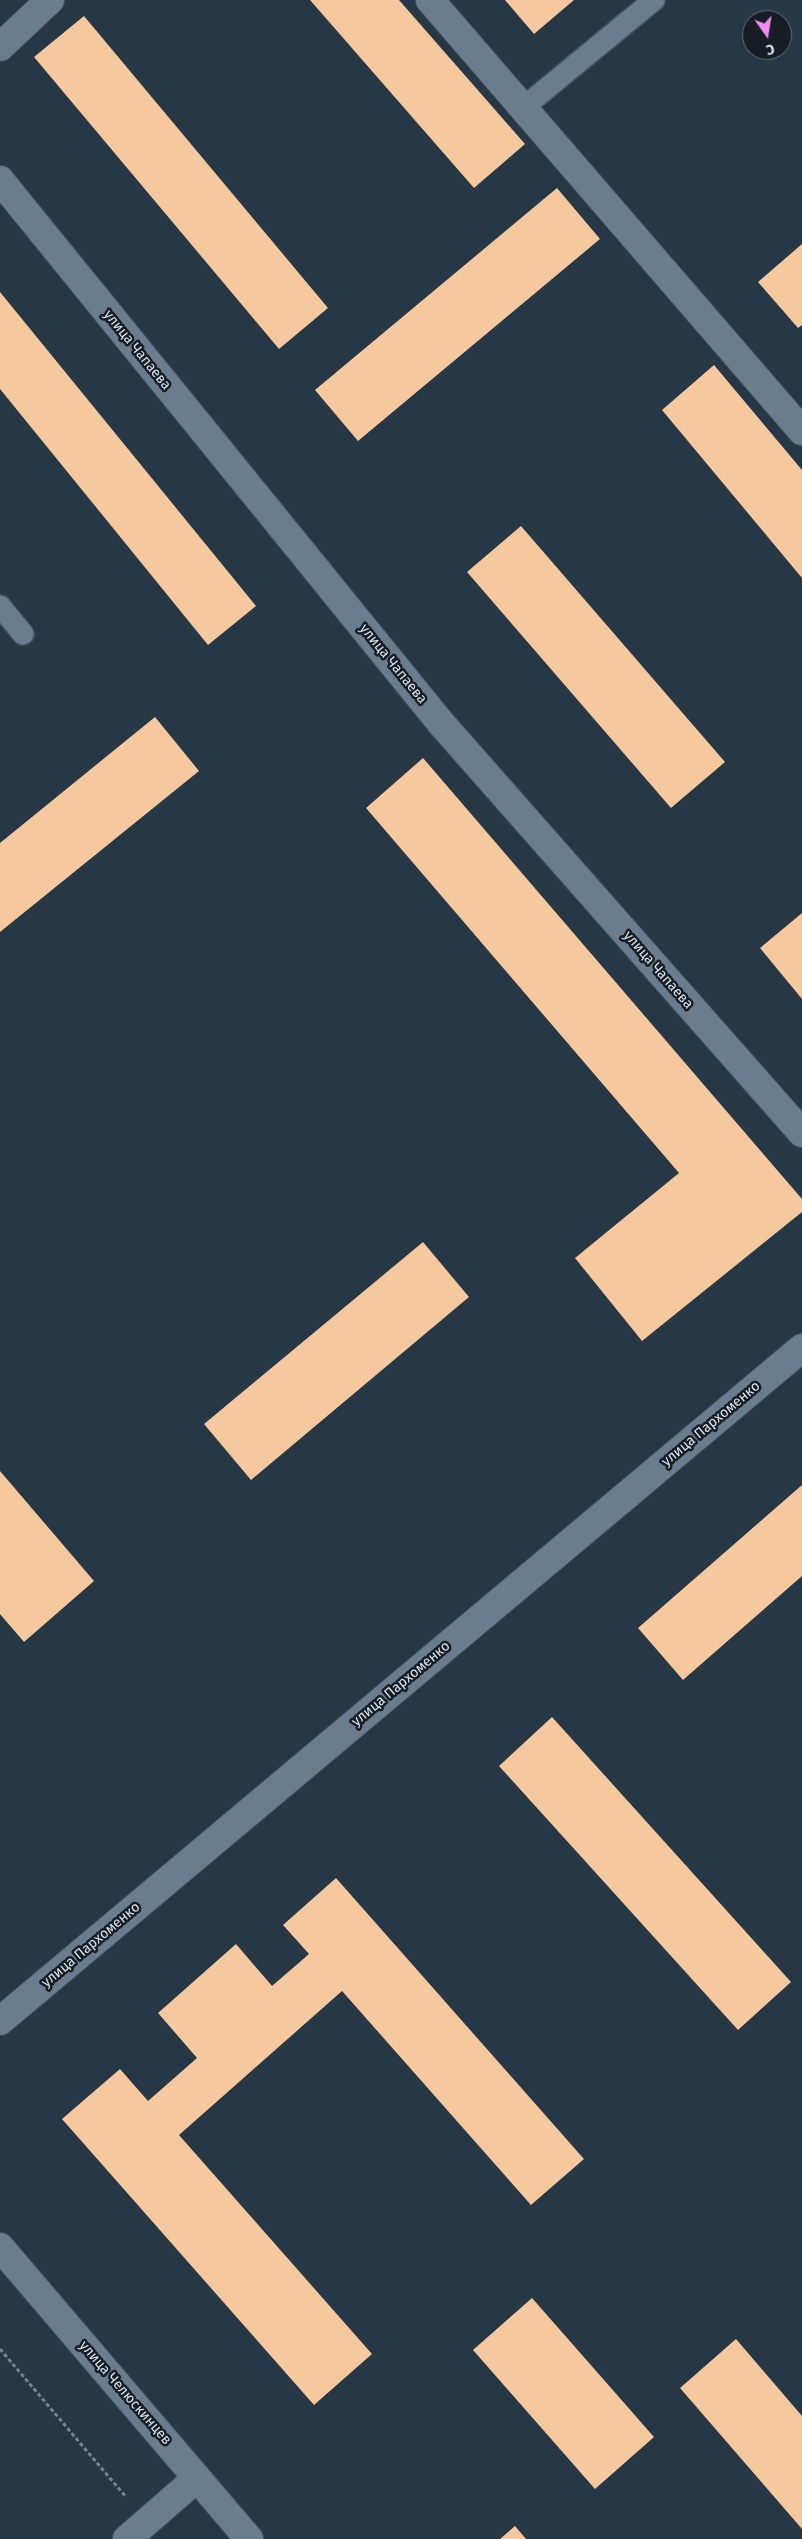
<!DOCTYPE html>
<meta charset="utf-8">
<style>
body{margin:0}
#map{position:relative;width:802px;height:2539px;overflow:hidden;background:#263745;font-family:"Fira Sans",sans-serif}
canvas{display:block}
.north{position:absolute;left:742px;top:10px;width:50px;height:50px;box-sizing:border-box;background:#161d24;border:1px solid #656d75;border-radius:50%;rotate:167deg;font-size:14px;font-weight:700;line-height:20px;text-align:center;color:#dbe5ee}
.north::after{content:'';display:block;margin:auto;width:18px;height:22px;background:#f28af3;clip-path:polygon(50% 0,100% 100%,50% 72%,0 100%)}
</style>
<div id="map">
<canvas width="802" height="2539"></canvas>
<div class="north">С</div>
</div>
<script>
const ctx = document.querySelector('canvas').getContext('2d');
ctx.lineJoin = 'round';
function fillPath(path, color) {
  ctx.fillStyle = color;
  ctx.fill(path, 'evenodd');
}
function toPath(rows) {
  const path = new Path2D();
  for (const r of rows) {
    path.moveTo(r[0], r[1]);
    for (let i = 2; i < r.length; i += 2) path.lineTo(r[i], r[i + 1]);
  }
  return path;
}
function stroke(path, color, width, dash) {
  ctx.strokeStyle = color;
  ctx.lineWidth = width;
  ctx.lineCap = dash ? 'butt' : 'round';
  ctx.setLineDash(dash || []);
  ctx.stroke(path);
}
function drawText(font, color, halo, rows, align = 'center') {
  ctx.font = font + ' "Fira Sans",sans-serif';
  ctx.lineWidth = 5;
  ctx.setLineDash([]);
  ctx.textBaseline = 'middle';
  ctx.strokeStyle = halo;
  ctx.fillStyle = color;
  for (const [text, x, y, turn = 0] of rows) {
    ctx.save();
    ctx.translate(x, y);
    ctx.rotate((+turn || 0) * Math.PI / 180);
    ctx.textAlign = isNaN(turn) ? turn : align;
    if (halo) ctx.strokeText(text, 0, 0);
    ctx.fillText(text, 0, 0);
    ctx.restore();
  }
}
fillPath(toPath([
 [310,0,399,0,525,144,474,188],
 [505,0,574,0,534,34],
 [84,16,328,308,279,349,34,57],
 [557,188,600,239,358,441,315,390],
 [802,244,802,325,798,328,758,282],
 [0,292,256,606,208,645,0,389],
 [714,365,802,470,802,578,662,410],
 [521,526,725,762,671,808,467,572],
 [155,717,199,771,0,932,0,843],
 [423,758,802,1199,802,1212,642,1341,575,1258,679,1173,366,808],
 [802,913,802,999,760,948],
 [423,1242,469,1297,251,1480,204,1424],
 [0,1471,94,1581,24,1642,0,1614],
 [802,1485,802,1576,683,1680,638,1628],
 [552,1717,791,1982,738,2030,499,1766],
 [336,1878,584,2159,531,2205,342,1991,179,2135,372,2354,314,2405,62,2119,120,2069,148,2101,197,2058,158,2013,236,1944,272,1986,309,1954,283,1925],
 [532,2298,654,2437,595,2489,473,2350],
 [736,2339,802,2416,802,2529,680,2388],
 [515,2526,526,2539,500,2539]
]), '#f6c89e');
const lane = toPath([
 [524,107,654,0],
 [0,606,23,634]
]);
const street = toPath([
 [430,0,802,431],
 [0,47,50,0],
 [0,180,440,722,802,1133],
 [0,2021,802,1348],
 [127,2539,197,2478]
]);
const secondary = toPath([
 [0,2247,249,2539]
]);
stroke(lane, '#43525e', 24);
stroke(street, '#43525e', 30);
stroke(secondary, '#43525e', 30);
stroke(toPath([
 [0,2349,126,2497]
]), '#768490', 3, [4, 2.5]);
stroke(lane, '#6a7d8e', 21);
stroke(street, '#6a7d8e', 28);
stroke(secondary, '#6a7d8e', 28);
drawText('14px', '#dbe5ee', '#161d24', [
 ["улица Чапаева",137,350,51],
 ["улица Чапаева",393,664,51],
 ["улица Чапаева",658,970,49],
 ["улица Пархоменко",711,1424,-40],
 ["улица Пархоменко",401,1684,-40],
 ["улица Пархоменко",91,1945,-40],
 ["улица Челюскинцев",125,2393,49]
]);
</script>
